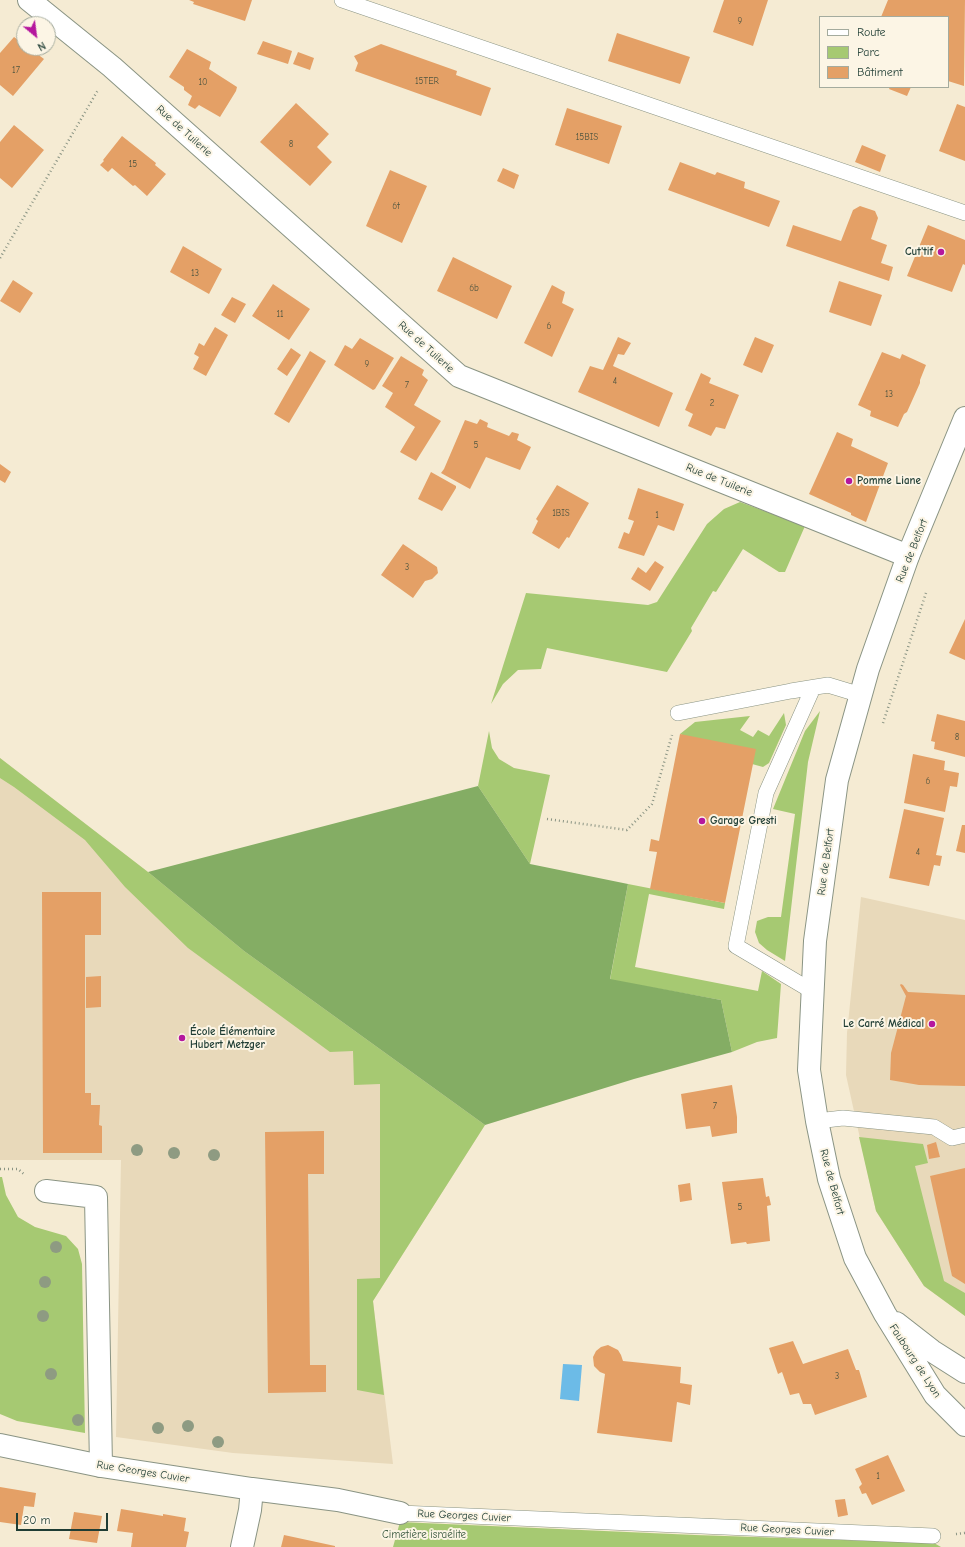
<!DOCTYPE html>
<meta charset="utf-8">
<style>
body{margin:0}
#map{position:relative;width:965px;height:1547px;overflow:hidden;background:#f5ebd3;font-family:"Comic Neue",sans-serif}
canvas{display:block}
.legend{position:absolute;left:819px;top:16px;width:130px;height:72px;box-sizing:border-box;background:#fcf5e5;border:1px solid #a4ab9e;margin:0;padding:5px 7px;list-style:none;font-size:12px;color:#1f3d34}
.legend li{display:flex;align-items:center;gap:8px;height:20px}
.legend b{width:20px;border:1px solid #a4ab9e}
.north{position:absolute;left:16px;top:16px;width:40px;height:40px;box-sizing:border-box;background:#fcf5e5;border:1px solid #a4ab9e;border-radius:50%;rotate:151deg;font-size:11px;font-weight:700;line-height:16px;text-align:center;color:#1f3d34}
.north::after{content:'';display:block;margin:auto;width:14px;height:18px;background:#b5179e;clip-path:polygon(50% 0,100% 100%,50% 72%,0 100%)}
.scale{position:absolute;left:16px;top:1513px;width:92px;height:18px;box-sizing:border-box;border:2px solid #1f3d34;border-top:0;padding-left:5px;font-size:12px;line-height:14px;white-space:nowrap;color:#1f3d34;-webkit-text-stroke:3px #fcf5e5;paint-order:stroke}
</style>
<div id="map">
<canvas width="965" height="1547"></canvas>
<ul class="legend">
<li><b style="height:5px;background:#fff"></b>Route</li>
<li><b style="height:11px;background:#a6c972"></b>Parc</li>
<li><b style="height:11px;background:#e4a066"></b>Bâtiment</li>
</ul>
<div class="north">N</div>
<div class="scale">20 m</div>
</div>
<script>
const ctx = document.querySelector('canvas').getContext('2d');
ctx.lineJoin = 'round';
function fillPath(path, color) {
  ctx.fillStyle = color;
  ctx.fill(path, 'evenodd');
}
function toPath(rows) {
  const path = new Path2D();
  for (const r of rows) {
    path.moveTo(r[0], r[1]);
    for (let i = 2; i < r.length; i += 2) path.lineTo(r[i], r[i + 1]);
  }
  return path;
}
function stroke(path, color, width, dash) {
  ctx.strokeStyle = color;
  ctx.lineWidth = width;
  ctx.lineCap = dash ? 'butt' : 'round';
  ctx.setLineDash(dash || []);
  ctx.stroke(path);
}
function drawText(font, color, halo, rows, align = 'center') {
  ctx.font = font + ' "Comic Neue",sans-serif';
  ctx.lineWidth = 4;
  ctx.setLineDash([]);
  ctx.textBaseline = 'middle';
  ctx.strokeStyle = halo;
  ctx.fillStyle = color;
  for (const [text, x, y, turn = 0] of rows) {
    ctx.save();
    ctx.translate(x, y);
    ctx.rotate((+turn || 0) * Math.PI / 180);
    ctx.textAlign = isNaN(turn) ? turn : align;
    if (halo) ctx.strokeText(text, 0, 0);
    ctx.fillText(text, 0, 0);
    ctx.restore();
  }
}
fillPath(toPath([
 [0,758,148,872,244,951,485,1125,373,1301,393,1464,233,1453,116,1437,121,1160,0,1160],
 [861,897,965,920,965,1316,924,1286,876,1211,846,1075,847,1033]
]), '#e8d9ba');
fillPath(toPath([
 [740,502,805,526,785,572,779,572,743,549,716,592,713,591,691,628,692,631,667,672,547,648,541,669,518,670,503,684,491,704,526,593,648,605,657,602,707,524,724,509],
 [820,711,808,762,785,961,767,950,759,943,755,932,757,921,768,917,781,917,795,814,773,809,805,731],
 [784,713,786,725,769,763,763,767,752,764,680,734,695,722,750,716,740,730,753,737,758,730,769,736],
 [489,731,492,748,499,759,514,768,550,775,530,864,478,786],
 [0,758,148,872,244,951,485,1125,373,1301,384,1395,357,1390,357,1279,380,1278,380,1084,354,1085,353,1051,330,1052,188,948,125,887,85,840,14,787,0,778],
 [628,884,725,903,724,909,649,894,635,967,758,991,762,971,781,984,777,1038,757,1042,732,1052,721,1000,610,980],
 [859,1137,923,1144,928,1163,915,1166,944,1281,965,1293,965,1316,924,1286,876,1211],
 [0,1177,2,1177,6,1195,18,1217,35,1227,66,1236,78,1249,82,1264,85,1433,17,1421,0,1414],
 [400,1522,695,1535,934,1543,941,1547,393,1547]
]), '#a6c972');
fillPath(toPath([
 [478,786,530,864,628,884,610,979,721,1000,732,1052,634,1079,485,1125,244,951,148,872]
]), '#84ad64');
fillPath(toPath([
 [563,1364,582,1365,579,1401,560,1399]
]), '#6cbbe7');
fillPath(toPath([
 [189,0,252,0,245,21,193,4,194,2],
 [724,0,768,0,753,46,713,32],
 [888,0,965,0,964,86,948,81,948,17,881,17],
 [617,33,690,57,680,84,608,61],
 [14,37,24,44,24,48,29,48,44,59,13,96,0,85,0,53],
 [263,41,292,51,288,64,257,54],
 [381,44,457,71,456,75,491,88,481,116,355,71,358,63,354,56],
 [187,49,211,62,209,69,237,87,236,91,220,117,199,105,195,109,188,105,192,96,184,90,184,87,169,77],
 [298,52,314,58,310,70,293,64],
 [890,87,911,87,907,96,889,89],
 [296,103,329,134,317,147,332,162,310,186,260,142],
 [957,104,965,107,965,161,939,151],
 [567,108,622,126,609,164,555,145],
 [14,125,44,150,12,188,0,178,0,142],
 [122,136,156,163,155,165,166,174,147,196,135,185,133,186,112,168,108,172,100,165,104,161,103,160],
 [862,145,886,155,880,172,855,162],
 [680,162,715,175,717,172,745,182,744,188,780,201,769,227,668,190],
 [503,168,519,175,514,189,497,181],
 [390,170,427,186,402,243,366,226],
 [860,206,875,211,878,218,871,239,887,245,881,263,893,267,889,281,786,246,793,225,841,241,853,210],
 [928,225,965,240,965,265,963,264,952,292,907,276],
 [183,246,222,269,209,294,170,272],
 [453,257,512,286,497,319,437,291],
 [13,280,33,293,20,313,0,301],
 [839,281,882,295,871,326,829,312],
 [273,284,310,309,289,340,252,316],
 [552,285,565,292,562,303,574,309,552,357,524,343],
 [232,297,246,304,235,323,221,315],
 [215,327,228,335,206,376,193,369,199,357,194,354,199,343,204,346],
 [618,337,631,343,624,355,618,354,613,366,673,393,659,427,578,392,590,366,603,370],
 [755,337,774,345,762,373,743,365],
 [360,338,394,358,375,389,373,390,334,365,345,345,352,349],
 [291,348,301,355,287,376,277,369],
 [310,351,326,361,289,423,274,414],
 [882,352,900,359,902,354,926,365,920,380,920,383,907,412,904,414,898,427,870,416,871,411,858,405],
 [401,356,424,370,422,375,428,380,414,405,441,421,416,461,400,452,415,427,385,407,393,393,382,386],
 [701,373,711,378,709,383,739,395,725,429,716,427,711,436,688,426,693,414,685,410],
 [480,419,488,423,487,427,509,436,512,432,519,434,517,440,531,447,520,470,486,457,470,489,441,473,444,469,465,420,477,424],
 [837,432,853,439,851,446,888,463,866,522,851,515,851,513,809,494],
 [0,464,11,472,5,483,0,480],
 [431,472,456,486,456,488,442,511,418,499],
 [557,485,589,503,569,538,567,537,559,549,532,533,538,521,536,519],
 [638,488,684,504,674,531,658,525,644,556,618,548,624,532,629,534,634,521,628,519],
 [403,544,437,567,438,573,432,579,425,581,413,598,381,575],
 [655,561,664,567,650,591,631,579,638,567,646,573],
 [965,619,965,660,949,653],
 [937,714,965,721,965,757,934,749,935,742,931,741],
 [680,734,756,749,725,903,650,889,657,852,649,851,651,839,659,841],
 [913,754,945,761,944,770,959,773,957,787,950,786,945,812,904,803],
 [904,809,944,818,936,855,942,856,940,866,934,865,929,886,889,878],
 [962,825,965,825,965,853,956,851],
 [42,892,101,892,101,935,85,935,85,1093,91,1093,91,1105,100,1105,99,1125,102,1126,102,1153,43,1153],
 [101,976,101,1007,86,1008,86,977],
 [901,984,903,985,908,992,965,995,965,1086,919,1085,890,1080,891,1053,906,996,900,985],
 [732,1085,737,1117,737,1133,712,1137,710,1126,686,1129,681,1094],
 [324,1131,324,1174,308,1174,310,1365,326,1365,326,1392,268,1393,265,1132],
 [936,1142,940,1157,929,1159,927,1145],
 [965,1168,965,1284,952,1276,930,1176],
 [763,1178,766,1197,769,1196,771,1205,767,1206,770,1241,747,1244,746,1242,731,1244,722,1182],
 [690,1183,692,1200,680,1202,678,1185],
 [793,1341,803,1364,848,1349,856,1370,859,1370,867,1397,815,1415,811,1404,803,1404,799,1393,790,1395,782,1372,778,1374,769,1348],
 [608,1345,618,1350,621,1355,623,1361,681,1367,680,1383,692,1385,690,1405,677,1402,672,1442,597,1433,605,1374,600,1372,594,1366,593,1357,596,1351,601,1347],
 [888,1455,905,1491,872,1505,866,1493,862,1494,859,1487,862,1484,855,1469],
 [0,1487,36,1493,34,1507,24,1506,21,1525,0,1522],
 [845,1499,848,1515,838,1517,835,1500],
 [121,1509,163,1516,163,1514,186,1518,184,1531,189,1532,186,1547,131,1547,133,1533,117,1531],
 [74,1512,102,1516,97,1543,69,1539],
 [284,1535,335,1546,335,1547,281,1547]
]), '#e4a066');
const service = toPath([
 [342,0,965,213],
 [678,713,791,691,828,685,861,695],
 [812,991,736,946,766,793,813,688],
 [817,1121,843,1118,934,1127,952,1138,965,1135],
 [400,1513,933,1536]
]);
const pedestrian = toPath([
 [46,1191,96,1197,101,1466]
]);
const minor = toPath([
 [29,0,112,67,459,376,908,556],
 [0,1445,101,1466,252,1489,338,1500,400,1513],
 [242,1547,250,1510,252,1489]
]);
const primary = toPath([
 [965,418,908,556,868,669,837,780,815,941,809,1070,817,1121,829,1179,855,1258,885,1314,935,1395,965,1425],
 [896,1323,932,1351,965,1372]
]);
stroke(service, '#8a9484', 16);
stroke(pedestrian, '#8a9484', 24);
stroke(minor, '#8a9484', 24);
stroke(primary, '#8a9484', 24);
stroke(toPath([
 [0,258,98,90],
 [883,723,926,593],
 [547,819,627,830,652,804,672,735],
 [0,1169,18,1169,25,1175],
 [956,1534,965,1533]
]), '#8a9484', 2.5, [1, 3]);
stroke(service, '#fff', 15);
stroke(pedestrian, '#fff', 22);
stroke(minor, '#fff', 22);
stroke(primary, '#fff', 22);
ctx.fillStyle = '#8e9b82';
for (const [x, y] of [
 [137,1150],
 [174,1153],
 [214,1155],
 [56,1247],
 [45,1282],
 [43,1316],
 [51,1374],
 [78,1420],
 [188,1426],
 [158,1428],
 [218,1442]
]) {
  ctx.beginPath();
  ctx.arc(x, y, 6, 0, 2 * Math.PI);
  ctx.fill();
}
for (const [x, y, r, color] of [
 [941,252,4,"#b5179e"],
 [849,481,4,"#b5179e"],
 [702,821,4,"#b5179e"],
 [932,1024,4,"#b5179e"],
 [182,1038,4,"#b5179e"]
]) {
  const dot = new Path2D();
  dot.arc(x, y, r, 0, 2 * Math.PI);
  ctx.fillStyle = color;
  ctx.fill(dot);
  stroke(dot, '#fcf5e5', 1.5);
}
drawText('9px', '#505640', null, [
 ["9",740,21],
 ["17",16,70],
 ["15TER",427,81],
 ["10",203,82],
 ["15BIS",587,137],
 ["8",291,144],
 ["15",133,164],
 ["6t",396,206],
 ["13",195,273],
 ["6b",474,288],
 ["11",280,314],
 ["6",549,326],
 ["9",367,364],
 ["4",615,381],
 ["7",407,385],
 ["13",889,394],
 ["2",712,403],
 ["5",476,445],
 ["1BIS",561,513],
 ["1",657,515],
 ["3",407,567],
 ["8",957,737],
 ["6",928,781],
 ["4",918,852],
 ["7",715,1106],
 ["5",740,1207],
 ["3",837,1376],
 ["1",878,1476]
]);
drawText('11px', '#1f3d34', '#fcf5e5', [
 ["Rue de Tuilerie",184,131,42],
 ["Rue de Tuilerie",426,347,42],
 ["Rue de Tuilerie",719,480,22],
 ["Rue de Belfort",912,551,-68],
 ["Rue de Belfort",826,862,-82],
 ["Rue de Belfort",832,1182,75],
 ["Faubourg de Lyon",915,1361,57],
 ["Rue Georges Cuvier",143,1472,9],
 ["Rue Georges Cuvier",464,1516,3],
 ["Rue Georges Cuvier",787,1530,3]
]);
drawText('bold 11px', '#1f3d34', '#fcf5e5', [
 ["Cut'tif",933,252,"right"],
 ["Pomme Liane",857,481],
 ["Garage Gresti",710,821],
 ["Le Carré Médical",924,1024,"right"],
 ["École Élémentaire",190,1032],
 ["Hubert Metzger",190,1045]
], 'left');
drawText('11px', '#3a5940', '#fcf5e5', [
 ["Cimetière israélite",424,1535]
]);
</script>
